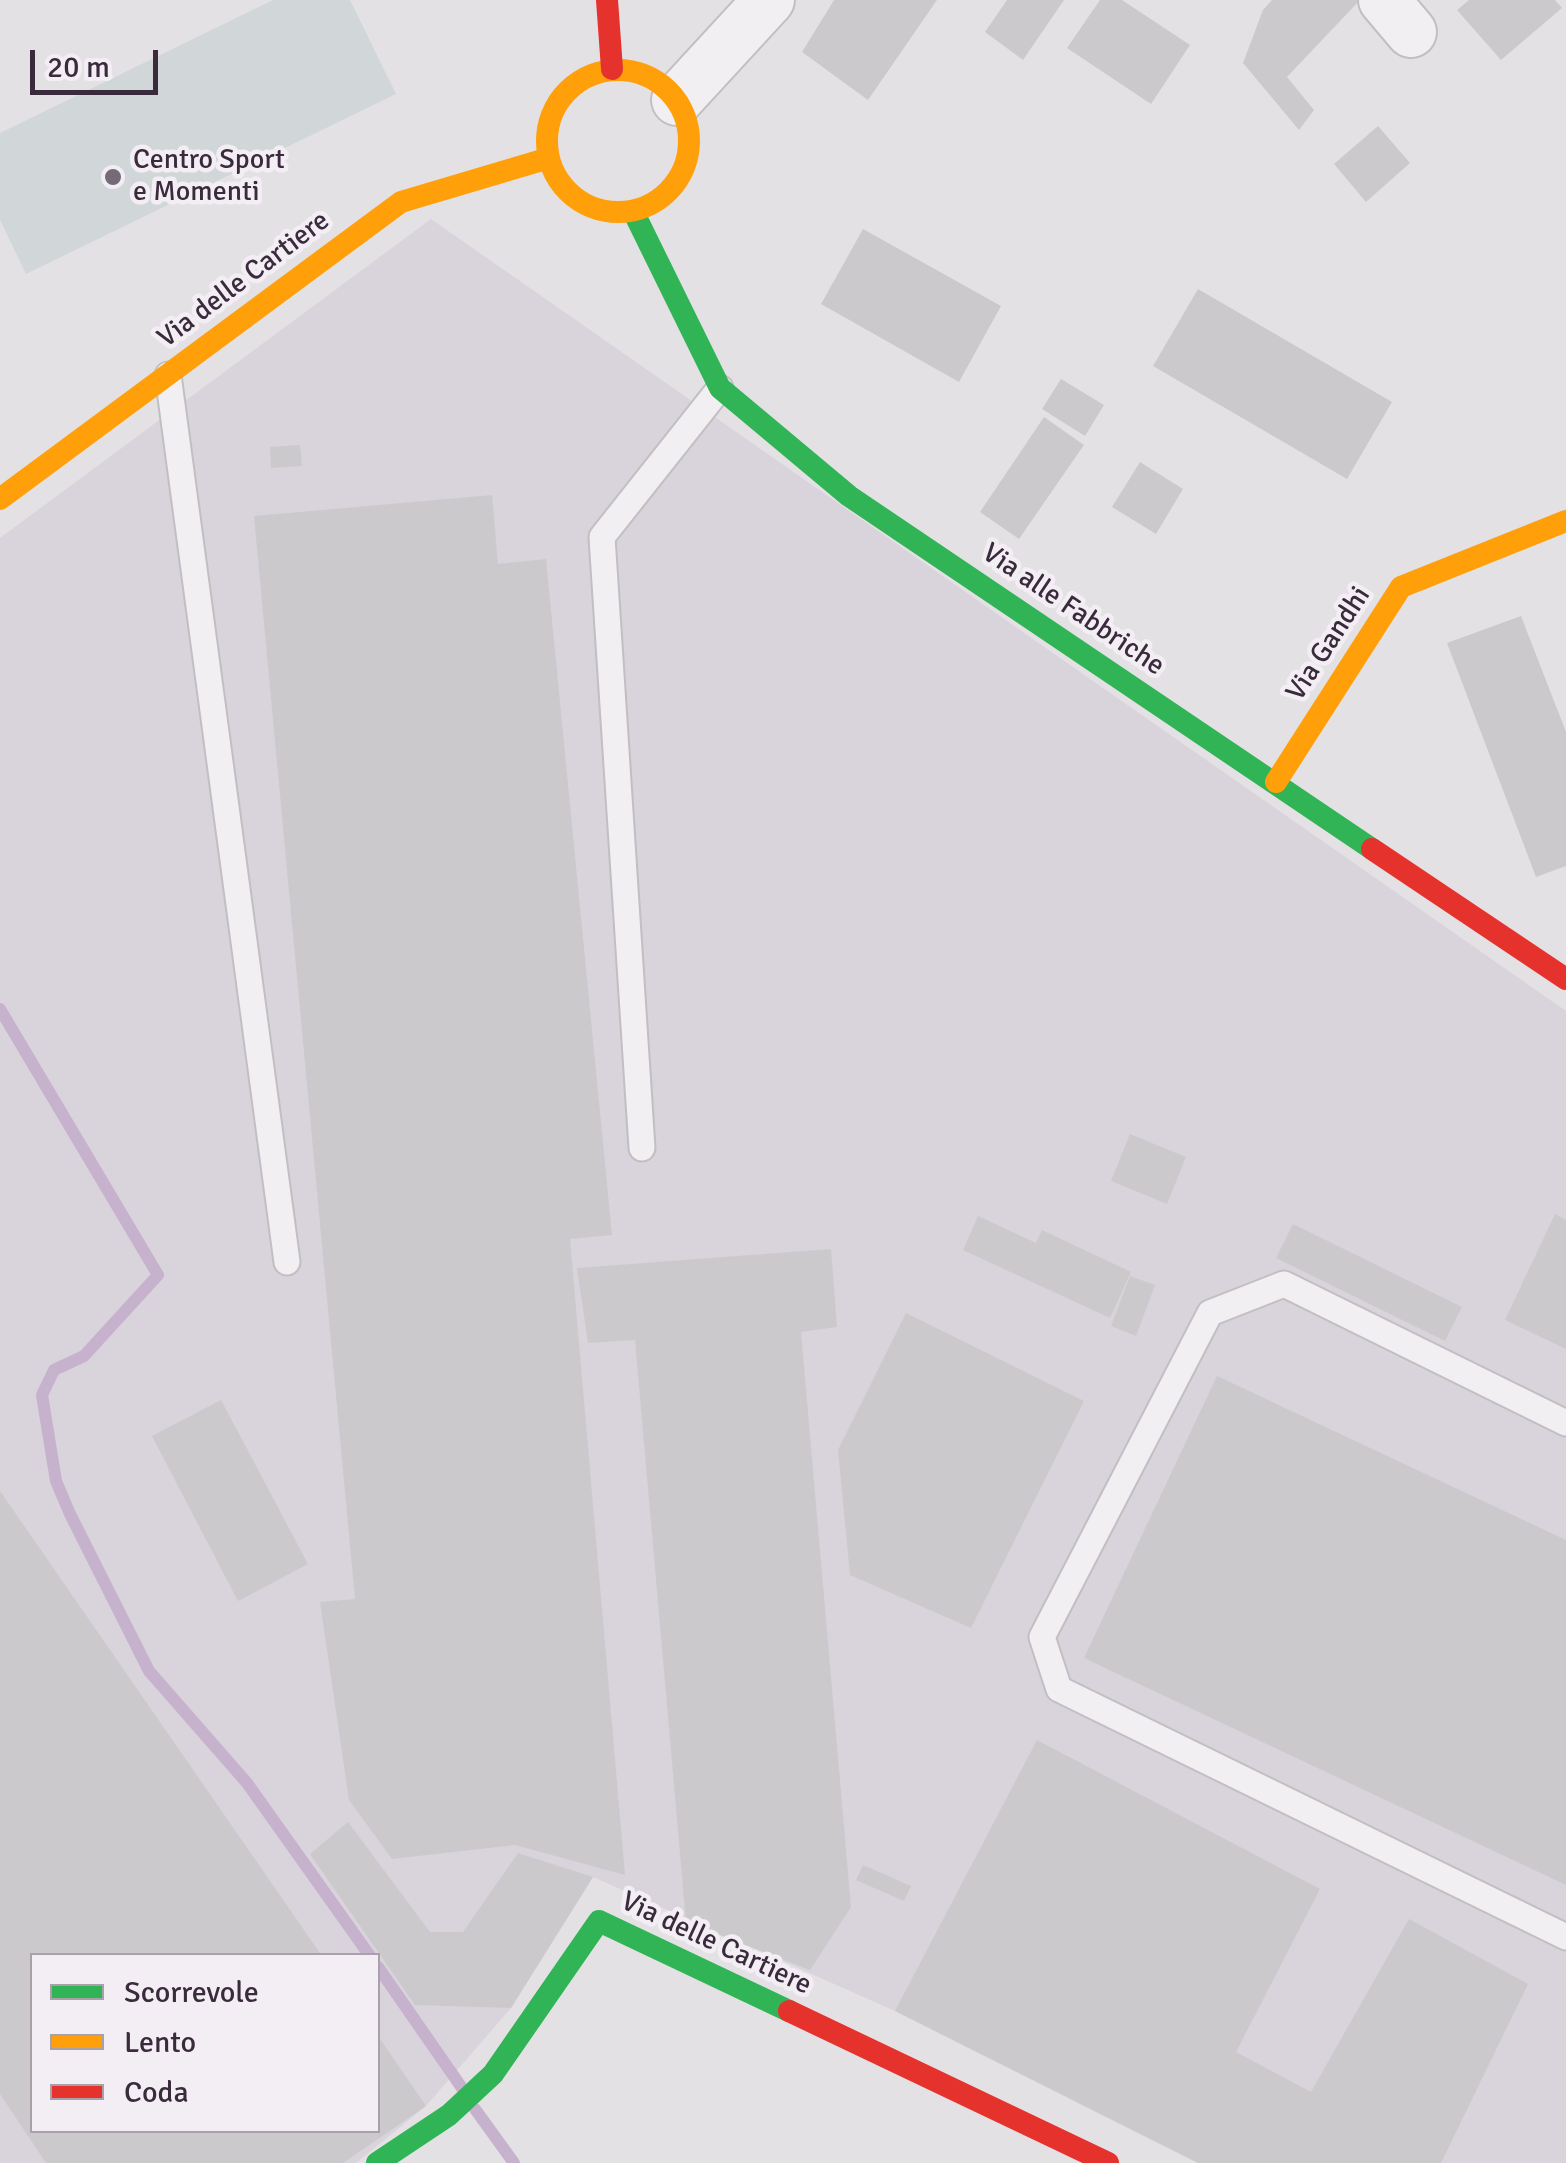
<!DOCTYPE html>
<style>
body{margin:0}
#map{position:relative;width:1566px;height:2163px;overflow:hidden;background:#e4e1e5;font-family:Signika,sans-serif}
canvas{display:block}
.legend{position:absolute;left:30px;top:1953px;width:350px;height:180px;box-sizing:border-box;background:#f3eef4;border:2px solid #a9a0aa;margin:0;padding:12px 18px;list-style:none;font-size:30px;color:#392a3c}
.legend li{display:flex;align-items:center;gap:20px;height:50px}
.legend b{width:50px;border:2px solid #a9a0aa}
.scale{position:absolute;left:30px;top:50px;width:128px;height:45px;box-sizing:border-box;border:5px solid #392a3c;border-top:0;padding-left:12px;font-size:30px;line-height:35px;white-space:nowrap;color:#392a3c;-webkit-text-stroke:8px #f3eef4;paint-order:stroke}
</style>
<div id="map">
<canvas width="1566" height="2163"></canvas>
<ul class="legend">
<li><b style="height:12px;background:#30b455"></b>Scorrevole</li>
<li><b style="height:12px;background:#ff9f0a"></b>Lento</li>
<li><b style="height:12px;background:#e5322d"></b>Coda</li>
</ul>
<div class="scale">20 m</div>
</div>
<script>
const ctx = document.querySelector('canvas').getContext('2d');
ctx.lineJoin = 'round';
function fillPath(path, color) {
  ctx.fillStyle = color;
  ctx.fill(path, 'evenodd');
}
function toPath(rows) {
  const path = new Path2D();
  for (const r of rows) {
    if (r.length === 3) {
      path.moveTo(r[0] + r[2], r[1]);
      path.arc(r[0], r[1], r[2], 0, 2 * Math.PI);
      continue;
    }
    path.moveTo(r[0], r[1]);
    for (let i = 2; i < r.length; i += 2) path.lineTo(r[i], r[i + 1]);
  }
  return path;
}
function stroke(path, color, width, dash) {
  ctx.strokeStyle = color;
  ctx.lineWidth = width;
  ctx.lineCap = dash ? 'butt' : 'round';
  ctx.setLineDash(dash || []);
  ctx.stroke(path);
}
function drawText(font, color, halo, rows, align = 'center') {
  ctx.font = font + ' Signika,sans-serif';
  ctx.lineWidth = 9;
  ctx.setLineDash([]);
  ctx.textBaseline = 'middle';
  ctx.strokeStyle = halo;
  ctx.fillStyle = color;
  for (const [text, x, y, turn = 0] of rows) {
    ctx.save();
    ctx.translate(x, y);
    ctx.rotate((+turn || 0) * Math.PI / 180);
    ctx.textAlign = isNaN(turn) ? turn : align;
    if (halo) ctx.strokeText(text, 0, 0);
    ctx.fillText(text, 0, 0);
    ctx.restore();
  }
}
fillPath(toPath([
 [431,219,1566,1011,1566,2163,1198,2163,895,2011,593,1877,511,2008,426,2106,356,2163,0,2163,0,538],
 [32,1956,378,1956,378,2130,32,2130]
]), '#d9d3db');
fillPath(toPath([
 [273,0,350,0,396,94,26,274,0,220,0,133]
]), '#d1d7d9');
stroke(toPath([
 [0,1009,158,1275,84,1356,54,1370,42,1395,56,1481,70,1514,149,1671,247,1783,370,1956],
 [378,1967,462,2088],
 [475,2109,514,2163]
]), '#c6b2cd', 12);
fillPath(toPath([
 [834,0,937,0,868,100,802,52],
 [1007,0,1064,0,1023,60,985,32],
 [1100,0,1122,0,1190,45,1151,104,1067,48],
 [1272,0,1360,0,1287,77,1314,110,1299,130,1243,63,1263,10],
 [1469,0,1555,0,1562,8,1501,60,1457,10],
 [1378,126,1410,163,1366,202,1334,164],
 [863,229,1001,306,959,382,821,304],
 [1198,289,1392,402,1347,479,1153,366],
 [1061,379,1104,405,1085,436,1042,409],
 [1044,417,1084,445,1019,539,980,512],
 [300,445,302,466,271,468,270,447],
 [1140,462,1183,489,1156,534,1112,507],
 [492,495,498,564,546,559,612,1235,570,1239,625,1875,515,1845,392,1859,349,1800,320,1602,355,1599,254,516],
 [1521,616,1566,732,1566,866,1536,877,1447,643],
 [1130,1134,1186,1157,1167,1204,1111,1181],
 [1555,1214,1566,1220,1566,1349,1505,1320],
 [978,1216,1036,1243,1042,1230,1131,1272,1110,1318,963,1250],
 [1293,1224,1462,1307,1445,1341,1276,1258],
 [831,1249,837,1327,801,1332,851,1907,810,1970,686,1922,635,1340,588,1343,577,1268],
 [1130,1276,1155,1285,1136,1336,1111,1326],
 [906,1313,1084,1401,971,1628,850,1575,838,1450],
 [1217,1376,1566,1540,1566,1885,1084,1658],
 [221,1400,308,1564,238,1601,152,1436],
 [0,1491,322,1956,32,1956,32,2130,378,2130,378,2036,426,2106,343,2163,46,2163,0,2094],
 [1037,1740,1320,1889,1236,2052,1311,2092,1409,1919,1528,1984,1441,2163,1198,2163,895,2011],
 [348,1822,430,1932,463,1932,518,1853,593,1877,511,2008,415,2005,310,1854],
 [863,1865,911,1886,904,1901,856,1880]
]), '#ccc9cd');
const lane = toPath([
 [168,375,287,1262],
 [642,1148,602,537,720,388],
 [1566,1423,1284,1284,1210,1313,1042,1637,1059,1689,1566,1937]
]);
const street = toPath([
 [1384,0,1411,32],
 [677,100,769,0]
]);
stroke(lane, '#c2bfc3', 29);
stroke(street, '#c2bfc3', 54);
stroke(lane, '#f2eff2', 25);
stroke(street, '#f2eff2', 50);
stroke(toPath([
 [633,211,720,388,849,496,1372,849],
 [377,2163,449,2115,493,2074,599,1921,789,2011]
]), '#30b455', 22);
stroke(toPath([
 [618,141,71],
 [0,499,401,202,549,158],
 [1276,782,1401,587,1566,521]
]), '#ff9f0a', 22);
stroke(toPath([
 [607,0,612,69],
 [1372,849,1566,979],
 [789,2011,1108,2163]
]), '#e5322d', 22);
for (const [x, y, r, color] of [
 [113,177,10,"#756a77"]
]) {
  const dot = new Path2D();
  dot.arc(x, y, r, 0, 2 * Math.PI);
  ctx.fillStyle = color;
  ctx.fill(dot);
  stroke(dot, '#f3eef4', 4);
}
drawText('28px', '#392a3c', '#f3eef4', [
 ["Centro Sport",133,161],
 ["e Momenti",133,193]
], 'left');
drawText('28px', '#392a3c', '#f3eef4', [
 ["Via delle Cartiere",244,280,-37],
 ["Via alle Fabbriche",1073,610,34],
 ["Via Gandhi",1329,644,-57],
 ["Via delle Cartiere",716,1944,25]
]);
</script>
